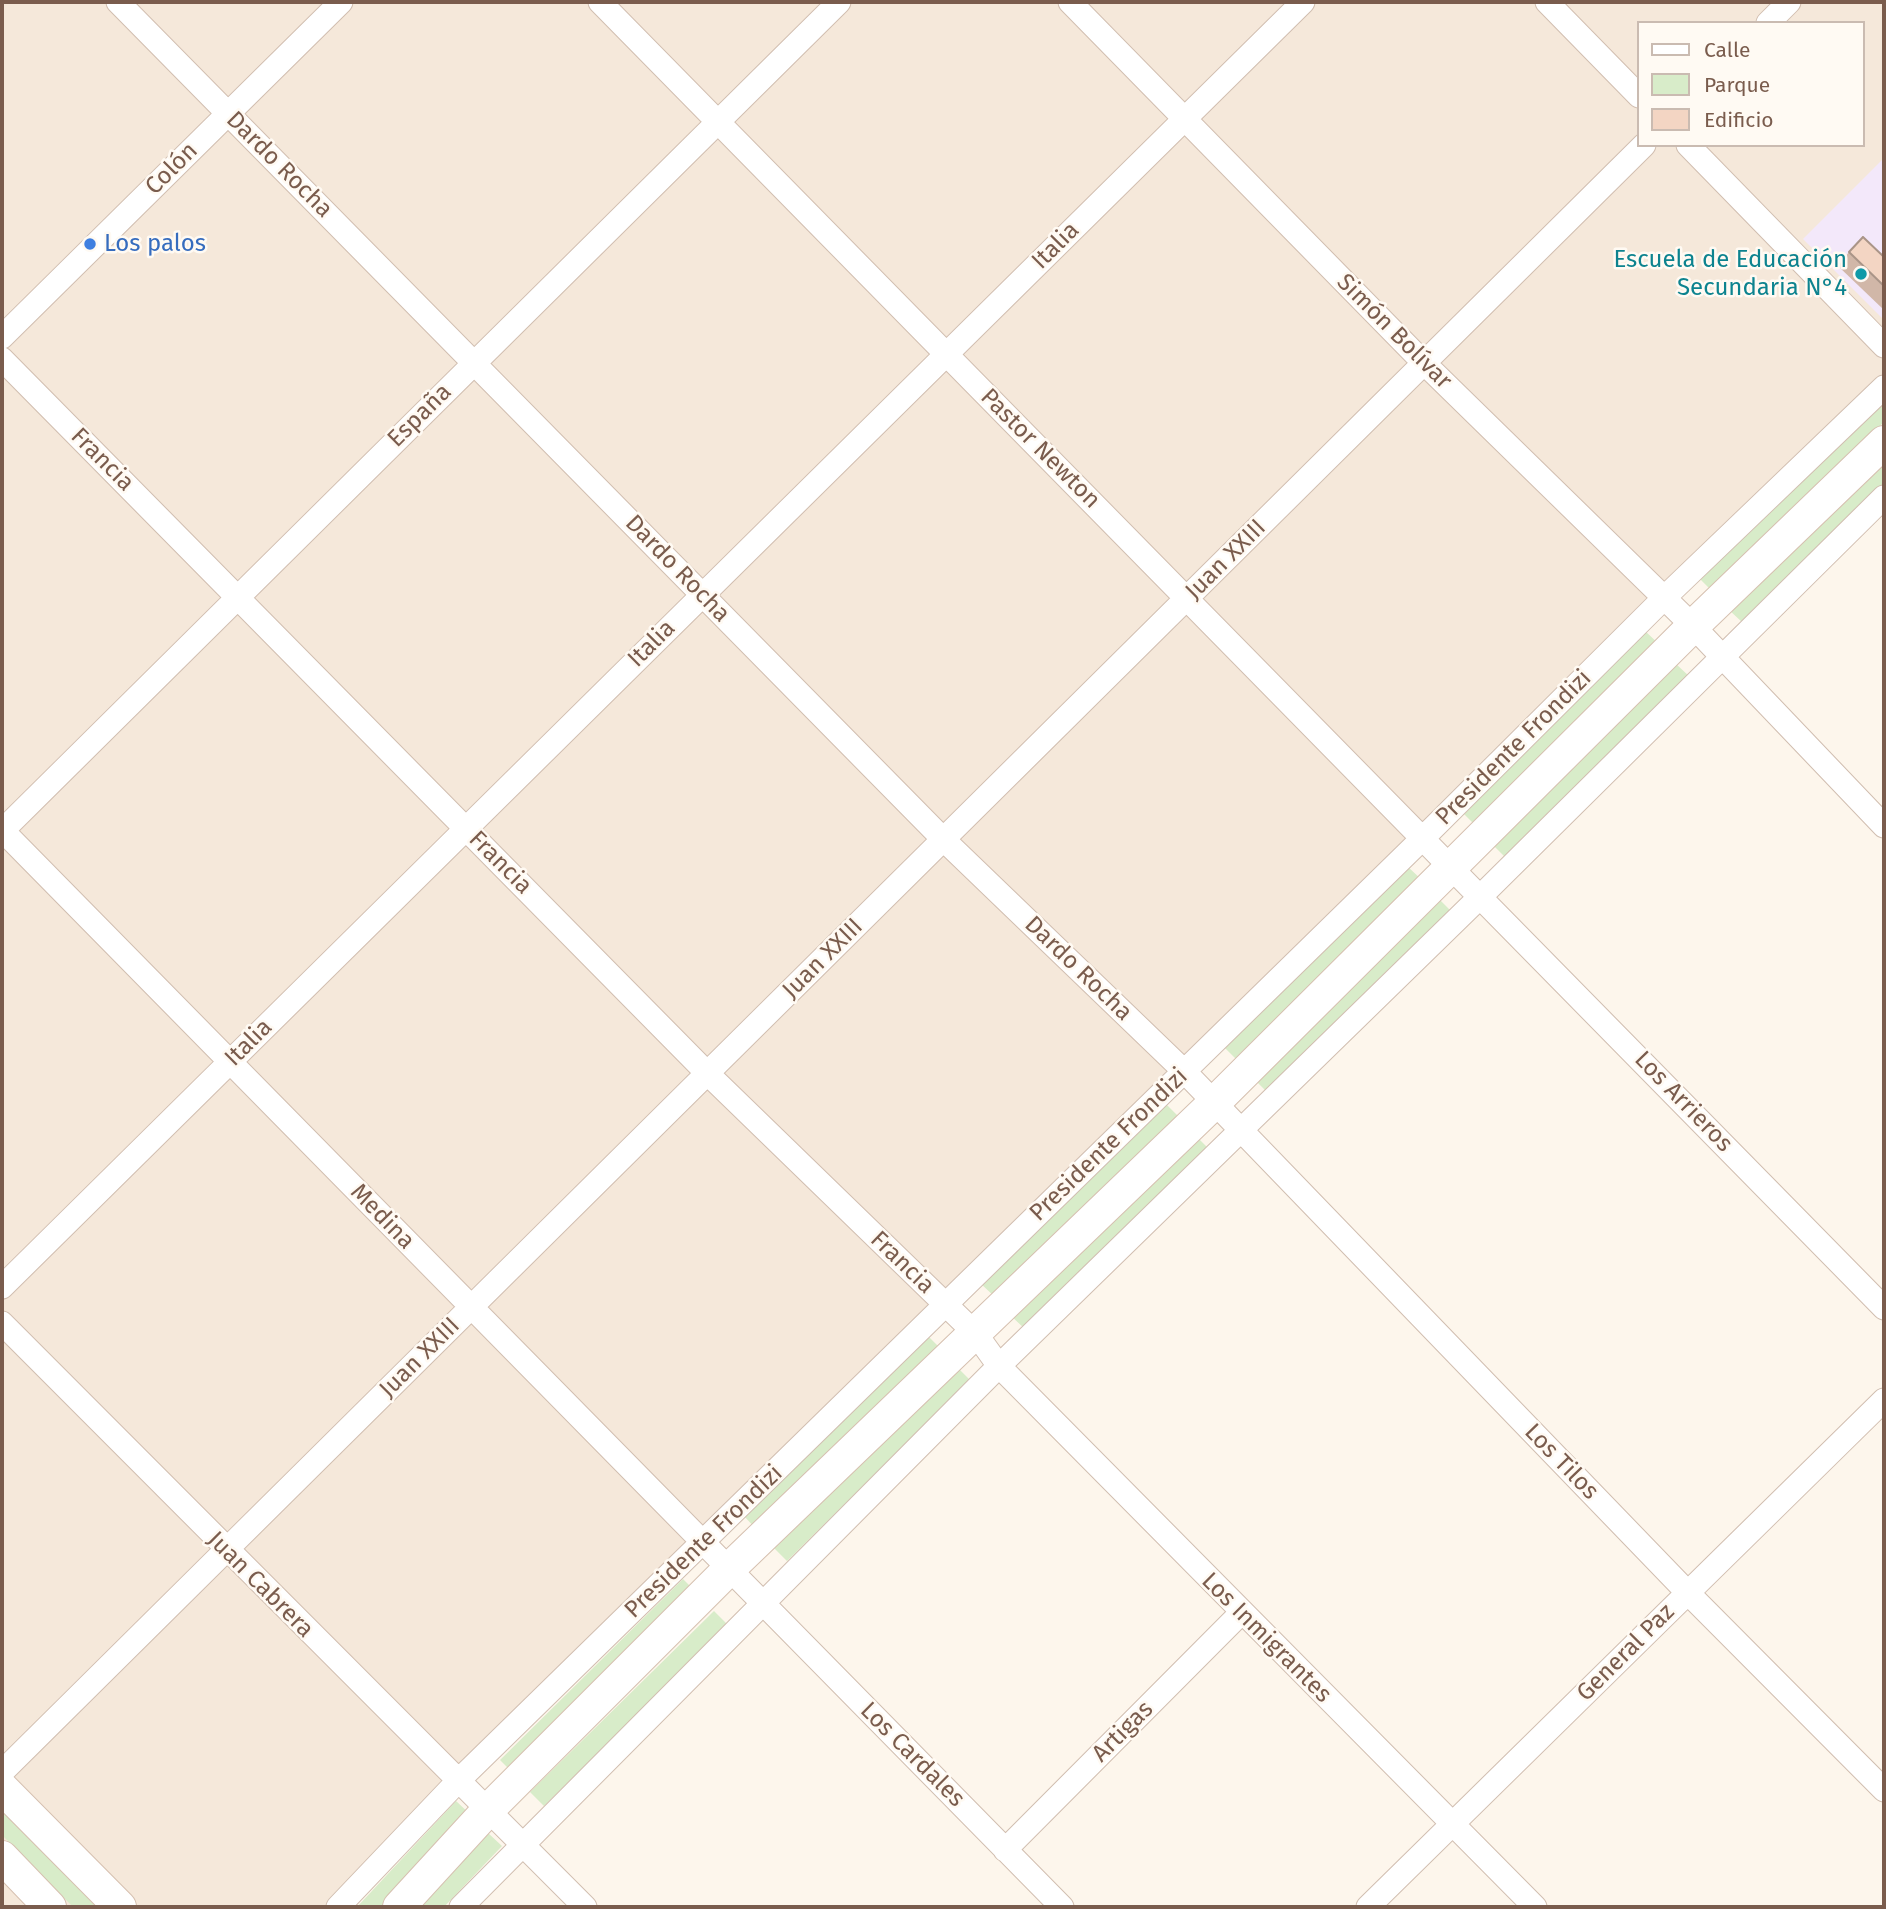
<!DOCTYPE html>
<meta charset="utf-8">
<style>
body{margin:0}
#map{position:relative;width:1886px;height:1909px;overflow:hidden;background:#fdf6ec;font-family:"Fira Sans",sans-serif}
canvas{display:block}
.frame{position:absolute;inset:0;border:4px solid #7a5c4d;pointer-events:none}
.legend{position:absolute;left:1637px;top:21px;width:228px;height:126px;box-sizing:border-box;background:#fffaf3;border:2px solid #cabbb1;margin:0;padding:9px 12px;list-style:none;font-size:21px;color:#7a5c4d}
.legend li{display:flex;align-items:center;gap:14px;height:35px}
.legend b{width:35px;border:2px solid #cabbb1}
</style>
<div id="map">
<canvas width="1886" height="1909"></canvas>
<div class="frame"></div>
<ul class="legend">
<li><b style="height:9px;background:#fff"></b>Calle</li>
<li><b style="height:19px;background:#d8ecc9"></b>Parque</li>
<li><b style="height:19px;background:#f3d5c3"></b>Edificio</li>
</ul>
</div>
<script>
const ctx = document.querySelector('canvas').getContext('2d');
ctx.lineJoin = 'round';
function fillPath(path, color) {
  ctx.fillStyle = color;
  ctx.fill(path, 'evenodd');
}
function toPath(rows) {
  const path = new Path2D();
  for (const r of rows) {
    path.moveTo(r[0], r[1]);
    for (let i = 2; i < r.length; i += 2) path.lineTo(r[i], r[i + 1]);
  }
  return path;
}
function stroke(path, color, width, dash) {
  ctx.strokeStyle = color;
  ctx.lineWidth = width;
  ctx.lineCap = dash ? 'butt' : 'round';
  ctx.setLineDash(dash || []);
  ctx.stroke(path);
}
function drawText(font, color, halo, rows, align = 'center') {
  ctx.font = font + ' "Fira Sans",sans-serif';
  ctx.lineWidth = 5;
  ctx.setLineDash([]);
  ctx.textBaseline = 'middle';
  ctx.strokeStyle = halo;
  ctx.fillStyle = color;
  for (const [text, x, y, turn = 0] of rows) {
    ctx.save();
    ctx.translate(x, y);
    ctx.rotate((+turn || 0) * Math.PI / 180);
    ctx.textAlign = isNaN(turn) ? turn : align;
    if (halo) ctx.strokeText(text, 0, 0);
    ctx.fillText(text, 0, 0);
    ctx.restore();
  }
}
fillPath(toPath([
 [2,2,1884,2,1884,387,338,1907,2,1907],
 [1639,23,1863,23,1863,145,1639,145]
]), '#f5e8da');
fillPath(toPath([
 [1884,158,1884,320,1803,239]
]), '#f3e8fa');
fillPath(toPath([
 [1884,399,1884,422,1712,591,1698,577],
 [1884,455,1884,484,1743,623,1728,609],
 [1645,631,1660,645,1476,826,1462,812],
 [1675,663,1690,677,1506,858,1492,844],
 [1407,866,1422,880,1238,1061,1224,1047],
 [1437,897,1452,912,1268,1093,1254,1079],
 [1164,1102,1178,1116,995,1297,980,1283],
 [1194,1134,1208,1148,1025,1329,1010,1315],
 [926,1334,940,1348,757,1530,743,1515],
 [956,1366,970,1380,787,1561,773,1547],
 [683,1579,698,1594,514,1774,500,1760],
 [714,1611,728,1625,544,1806,530,1792],
 [456,1801,471,1815,384,1907,357,1907],
 [2,1813,4,1813,97,1907,73,1907,2,1835],
 [487,1832,502,1846,444,1907,416,1907]
]), '#d8ecc9');
const street = toPath([
 [118,2,943,839,1184,1071,1688,1593,1884,1790],
 [600,2,1884,1308],
 [1070,2,1424,363,1693,626,1884,826],
 [1547,2,1639,96],
 [1768,23,1789,2],
 [1688,145,1884,346],
 [2,337,341,2],
 [2,359,707,1073,976,1334,999,1366,1535,1907],
 [2,830,1062,1907],
 [2,831,839,2],
 [2,1287,1303,2],
 [2,1323,585,1907],
 [2,1772,1644,145],
 [1005,1850,1241,1613],
 [338,1907,458,1781,1424,837,1664,598,1884,387],
 [461,1907,999,1366,1481,896,1884,497],
 [1368,1907,1884,1400]
]);
const secondary = toPath([
 [2,1788,120,1907],
 [2,1857,50,1907],
 [399,1907,487,1811,729,1569,1214,1103,1693,626,1884,442]
]);
stroke(street, '#d1beb0', 25);
stroke(secondary, '#d6c0b0', 34);
stroke(street, '#fff', 23);
stroke(secondary, '#fff', 32);
fillPath(toPath([
 [1849,252,1884,257,1884,310,1838,266]
]), '#d1b7a8');
const building = toPath([
 [1863,237,1884,257,1884,286,1849,252,1863,237]
]);
fillPath(building, '#f3d5c3');
stroke(building, '#aa9588', 2);
for (const [x, y, r, color] of [
 [90,244,7,"#3f7fe0"],
 [1861,274,7,"#0f9aa8"]
]) {
  const dot = new Path2D();
  dot.arc(x, y, r, 0, 2 * Math.PI);
  ctx.fillStyle = color;
  ctx.fill(dot);
  stroke(dot, '#fffaf3', 2.5);
}
drawText('24px', '#7a5c4d', '#fffaf3', [
 ["Dardo Rocha",279,165,45],
 ["Colón",172,169,-45],
 ["Italia",1056,246,-45],
 ["Simón Bolívar",1394,332,45],
 ["España",420,416,-45],
 ["Pastor Newton",1040,449,45],
 ["Francia",102,460,45],
 ["Juan XXIII",1226,560,-45],
 ["Dardo Rocha",677,569,46],
 ["Italia",652,644,-45],
 ["Presidente Frondizi",1514,748,-45],
 ["Francia",500,863,45],
 ["Juan XXIII",823,959,-45],
 ["Dardo Rocha",1078,969,44],
 ["Italia",249,1043,-45],
 ["Los Arrieros",1683,1102,46],
 ["Presidente Frondizi",1109,1145,-44],
 ["Medina",382,1217,46],
 ["Francia",902,1263,44],
 ["Juan XXIII",420,1358,-45],
 ["Los Tilos",1561,1462,46],
 ["Presidente Frondizi",704,1542,-44],
 ["Juan Cabrera",260,1585,45],
 ["Los Inmigrantes",1266,1638,45],
 ["General Paz",1626,1653,-45],
 ["Artigas",1123,1732,-45],
 ["Los Cardales",912,1755,45]
]);
drawText('24px', '#366cbe', '#fffaf3', [
 ["Los palos",104,244]
], 'left');
drawText('24px', '#0d838f', '#fffaf3', [
 ["Escuela de Educación",1847,260],
 ["Secundaria N°4",1847,288]
], 'right');
</script>
